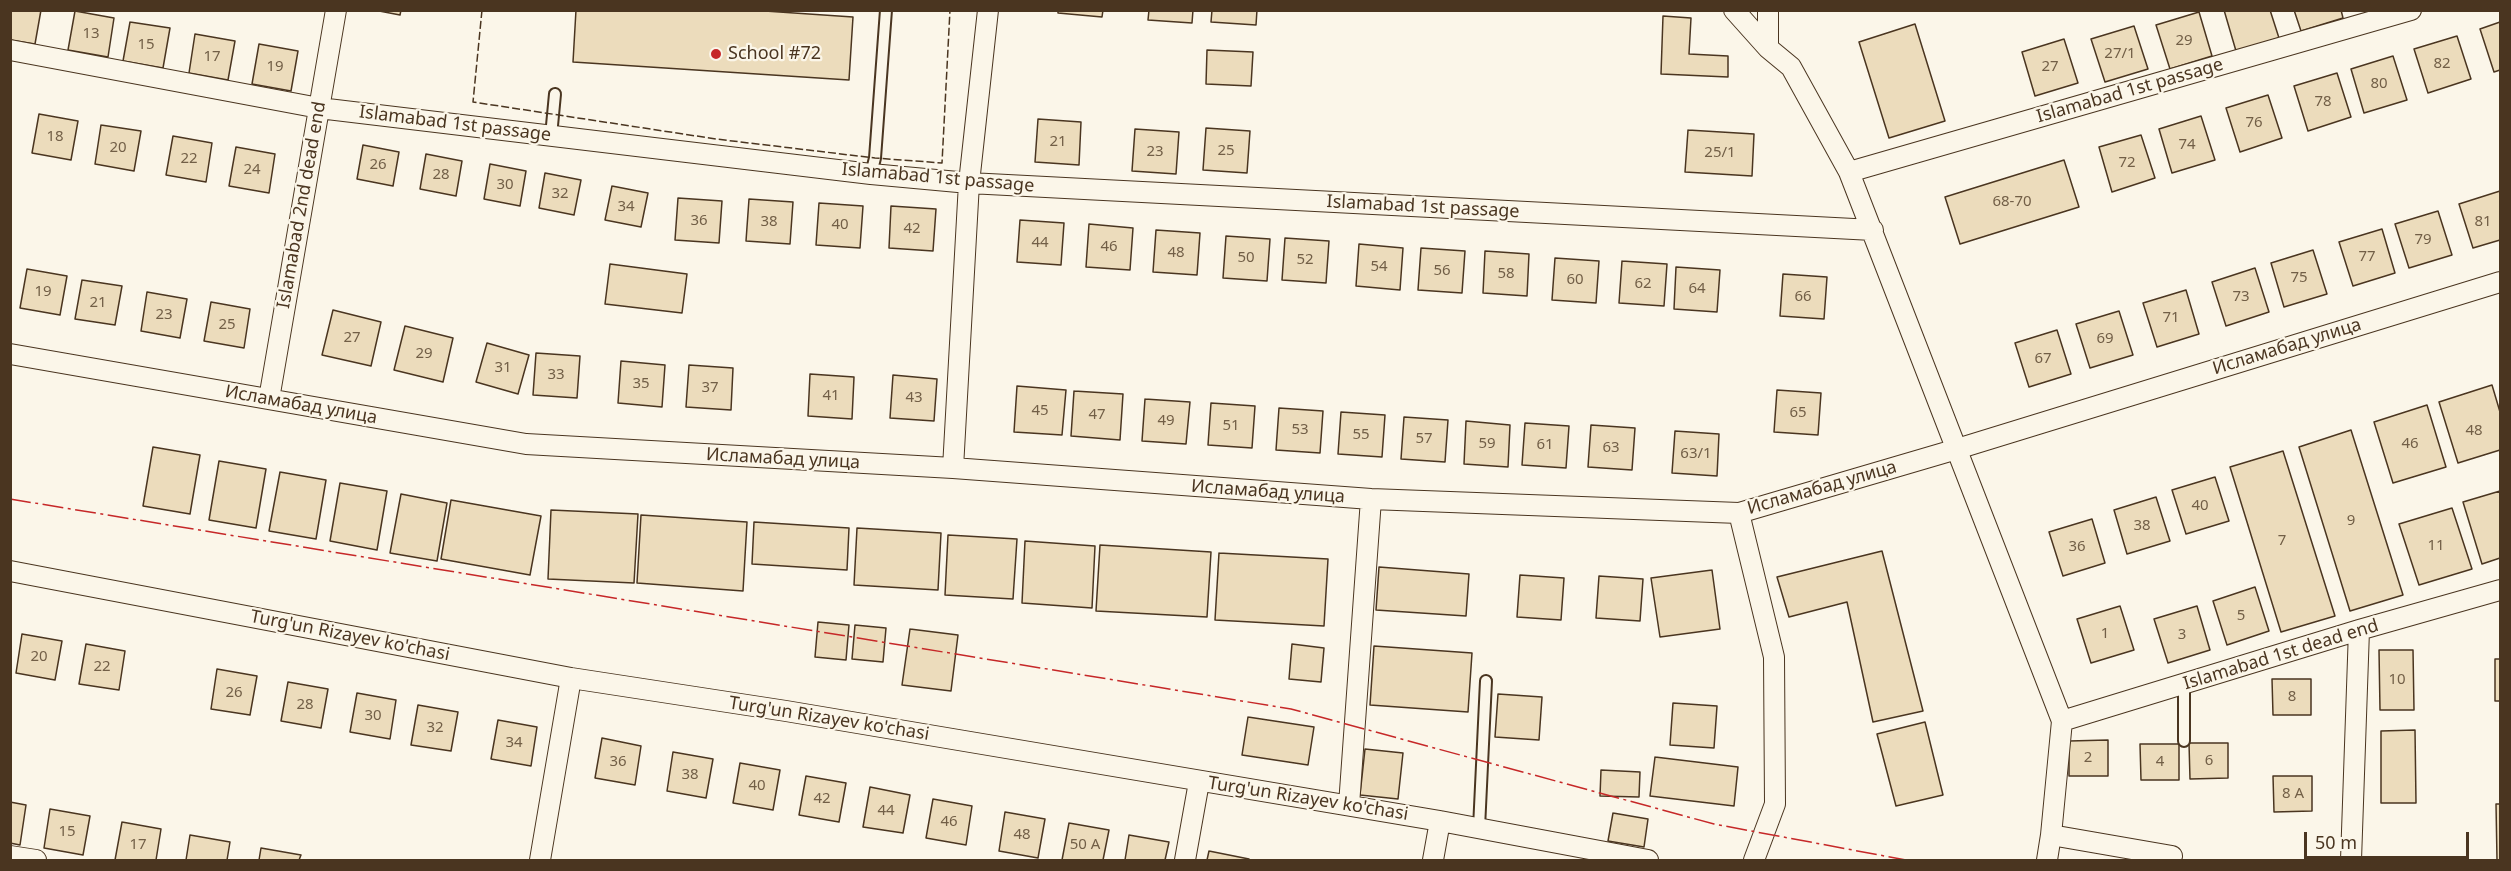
<!DOCTYPE html>
<meta charset="utf-8">
<style>
body{margin:0}
#map{position:relative;width:2511px;height:871px;overflow:hidden;background:#fbf6e9;font-family:"Noto Sans",sans-serif}
canvas{display:block}
.frame{position:absolute;inset:0;border:12px solid #4a3520;pointer-events:none}
.scale{position:absolute;left:2304px;top:832px;width:165px;height:27px;box-sizing:border-box;border:3px solid #4a3520;border-top:0;padding-left:8px;font-size:18px;line-height:21px;white-space:nowrap;color:#4a3520;-webkit-text-stroke:4px #fbf6e9;paint-order:stroke}
</style>
<div id="map">
<canvas width="2511" height="871"></canvas>
<div class="frame"></div>
<div class="scale">50 m</div>
</div>
<script>
const ctx = document.querySelector('canvas').getContext('2d');
ctx.lineJoin = 'round';
function fillPath(path, color) {
  ctx.fillStyle = color;
  ctx.fill(path, 'evenodd');
}
function toPath(rows) {
  const path = new Path2D();
  for (const r of rows) {
    path.moveTo(r[0], r[1]);
    for (let i = 2; i < r.length; i += 2) path.lineTo(r[i], r[i + 1]);
  }
  return path;
}
function stroke(path, color, width, dash) {
  ctx.strokeStyle = color;
  ctx.lineWidth = width;
  ctx.lineCap = dash ? 'butt' : 'round';
  ctx.setLineDash(dash || []);
  ctx.stroke(path);
}
function drawText(font, color, halo, rows, align = 'center') {
  ctx.font = font + ' "Noto Sans",sans-serif';
  ctx.lineWidth = 4.5;
  ctx.setLineDash([]);
  ctx.textBaseline = 'middle';
  ctx.strokeStyle = halo;
  ctx.fillStyle = color;
  for (const [text, x, y, turn = 0] of rows) {
    ctx.save();
    ctx.translate(x, y);
    ctx.rotate((+turn || 0) * Math.PI / 180);
    ctx.textAlign = isNaN(turn) ? turn : align;
    if (halo) ctx.strokeText(text, 0, 0);
    ctx.fillText(text, 0, 0);
    ctx.restore();
  }
}
const building = toPath([
 [10,10,41,10,35,44,10,40,10,10],
 [374,10,401,10,400,15,374,10],
 [576,10,750,10,853,17,849,80,573,62,576,10],
 [1058,10,1103,10,1102,17,1058,13,1058,10],
 [1149,10,1193,10,1192,23,1148,20,1149,10],
 [1212,10,1257,10,1256,25,1211,22,1212,10],
 [2224,10,2270,10,2279,38,2236,51,2224,10],
 [2294,10,2341,10,2343,18,2301,31,2294,10],
 [75,11,114,18,108,57,68,50,75,11],
 [2199,12,2212,56,2170,69,2156,25,2199,12],
 [1663,16,1691,18,1689,54,1728,56,1728,77,1661,74,1663,16],
 [130,22,170,28,163,68,123,61,130,22],
 [2500,22,2500,70,2494,72,2480,29,2500,22],
 [1915,24,1945,121,1889,138,1859,42,1915,24],
 [2134,26,2148,69,2105,82,2091,39,2134,26],
 [195,34,235,41,228,80,189,73,195,34],
 [2457,36,2471,79,2428,93,2414,49,2457,36],
 [2064,39,2078,83,2035,96,2022,52,2064,39],
 [259,44,298,51,291,91,252,84,259,44],
 [1207,50,1253,52,1251,86,1206,84,1207,50],
 [2393,56,2407,100,2364,113,2351,69,2393,56],
 [2337,73,2351,117,2308,131,2294,86,2337,73],
 [2268,95,2282,138,2240,152,2226,108,2268,95],
 [39,114,78,121,71,160,32,153,39,114],
 [2201,116,2215,160,2172,173,2159,129,2201,116],
 [1038,119,1081,122,1079,165,1035,162,1038,119],
 [101,125,141,131,134,171,95,164,101,125],
 [1206,128,1250,131,1247,173,1203,170,1206,128],
 [1135,129,1179,132,1176,174,1132,171,1135,129],
 [1688,130,1754,134,1752,176,1685,172,1688,130],
 [2141,135,2155,178,2112,192,2099,147,2141,135],
 [173,136,212,143,206,182,166,175,173,136],
 [363,145,399,152,393,186,357,179,363,145],
 [236,147,275,154,269,193,229,186,236,147],
 [426,154,462,161,456,196,420,189,426,154],
 [2064,160,2079,207,1960,244,1945,197,2064,160],
 [490,164,526,171,520,206,484,199,490,164],
 [545,173,581,180,574,215,539,208,545,173],
 [612,186,648,193,641,227,605,220,612,186],
 [2500,191,2500,240,2473,248,2459,204,2500,191],
 [678,198,722,201,719,243,675,240,678,198],
 [749,199,793,202,790,244,746,241,749,199],
 [819,203,863,206,860,248,816,245,819,203],
 [891,206,936,209,933,251,889,248,891,206],
 [2438,211,2452,255,2409,268,2395,224,2438,211],
 [1020,220,1064,223,1061,265,1017,262,1020,220],
 [1089,224,1133,228,1130,270,1086,267,1089,224],
 [2382,229,2395,273,2353,286,2339,242,2382,229],
 [1156,230,1200,233,1197,275,1153,272,1156,230],
 [1226,236,1270,239,1267,281,1223,278,1226,236],
 [1285,238,1329,241,1326,283,1282,280,1285,238],
 [1359,244,1403,248,1400,290,1356,286,1359,244],
 [1421,248,1465,251,1462,293,1418,290,1421,248],
 [2313,250,2327,294,2284,307,2271,263,2313,250],
 [1485,251,1529,254,1527,296,1483,293,1485,251],
 [1555,258,1599,261,1596,303,1552,300,1555,258],
 [1622,261,1667,264,1664,306,1619,303,1622,261],
 [610,264,687,274,682,313,605,304,610,264],
 [1676,267,1720,270,1717,312,1674,309,1676,267],
 [2255,268,2269,312,2226,326,2212,282,2255,268],
 [27,269,67,276,60,315,20,308,27,269],
 [1783,274,1827,277,1824,319,1780,316,1783,274],
 [82,280,122,286,115,325,75,319,82,280],
 [2186,290,2199,334,2157,347,2143,303,2186,290],
 [147,292,187,299,180,338,141,331,147,292],
 [211,302,250,309,244,348,204,341,211,302],
 [333,310,381,322,371,366,322,355,333,310],
 [2119,311,2133,355,2090,368,2076,324,2119,311],
 [405,326,453,338,443,382,394,370,405,326],
 [2057,330,2071,374,2029,387,2015,343,2057,330],
 [487,343,529,355,518,394,476,382,487,343],
 [536,353,580,356,577,398,533,395,536,353],
 [621,361,665,365,662,407,618,403,621,361],
 [689,365,733,368,731,410,686,407,689,365],
 [810,374,854,377,852,419,808,416,810,374],
 [893,375,937,379,934,421,890,418,893,375],
 [2492,385,2500,412,2500,450,2458,463,2439,402,2492,385],
 [1017,386,1066,390,1062,435,1014,432,1017,386],
 [1777,390,1821,393,1818,435,1774,432,1777,390],
 [1074,391,1123,394,1120,440,1071,436,1074,391],
 [1145,399,1190,402,1186,444,1142,441,1145,399],
 [1211,403,1255,406,1252,448,1208,445,1211,403],
 [2427,405,2446,467,2393,483,2374,422,2427,405],
 [1279,408,1323,411,1320,453,1276,450,1279,408],
 [1341,412,1385,415,1382,457,1338,454,1341,412],
 [1404,417,1448,420,1445,462,1401,459,1404,417],
 [1466,421,1510,425,1508,467,1464,464,1466,421],
 [1525,423,1569,426,1566,468,1522,465,1525,423],
 [1591,425,1635,428,1632,470,1588,467,1591,425],
 [2351,430,2403,595,2350,611,2299,447,2351,430],
 [1675,431,1719,434,1717,476,1672,473,1675,431],
 [153,447,200,455,190,514,143,506,153,447],
 [2283,451,2335,616,2281,632,2230,467,2283,451],
 [219,461,266,469,256,528,209,520,219,461],
 [280,472,326,480,316,539,269,531,280,472],
 [2215,477,2229,521,2186,534,2172,490,2215,477],
 [340,483,387,491,377,550,330,541,340,483],
 [2500,491,2500,558,2482,564,2463,502,2500,491],
 [401,494,447,503,437,561,390,553,401,494],
 [2156,497,2170,541,2127,554,2114,510,2156,497],
 [451,500,541,516,530,575,441,559,451,500],
 [2452,508,2472,569,2419,585,2399,524,2452,508],
 [551,510,638,514,634,583,548,579,551,510],
 [641,515,747,522,743,591,637,583,641,515],
 [2092,519,2105,563,2063,576,2049,532,2092,519],
 [754,522,849,528,847,570,752,564,754,522],
 [857,528,941,533,938,590,854,585,857,528],
 [948,535,1017,539,1013,599,945,595,948,535],
 [1025,541,1095,546,1092,608,1022,603,1025,541],
 [1100,545,1211,552,1207,617,1096,611,1100,545],
 [1882,551,1923,711,1873,722,1847,602,1789,617,1777,577,1882,551],
 [1219,553,1328,559,1324,626,1215,620,1219,553],
 [1379,567,1469,574,1466,616,1376,610,1379,567],
 [1712,570,1720,629,1660,637,1651,578,1712,570],
 [1520,575,1564,578,1561,620,1517,617,1520,575],
 [1599,576,1643,579,1640,621,1596,618,1599,576],
 [2255,587,2269,631,2227,645,2213,601,2255,587],
 [2120,606,2134,650,2091,663,2077,619,2120,606],
 [2197,606,2210,650,2168,663,2154,619,2197,606],
 [818,622,849,625,846,660,815,657,818,622],
 [855,625,886,628,883,662,852,659,855,625],
 [910,629,958,635,951,691,902,685,910,629],
 [22,634,62,641,55,680,16,673,22,634],
 [86,644,125,651,119,690,79,684,86,644],
 [1292,644,1324,648,1321,682,1289,679,1292,644],
 [1374,646,1472,653,1468,712,1370,705,1374,646],
 [2379,650,2413,650,2414,710,2380,710,2379,650],
 [2495,659,2500,659,2500,701,2495,701,2495,659],
 [217,669,257,676,250,715,211,709,217,669],
 [2272,679,2311,679,2311,715,2273,715,2272,679],
 [288,682,328,689,321,728,281,721,288,682],
 [357,693,396,700,390,739,350,732,357,693],
 [1498,694,1542,697,1539,740,1495,737,1498,694],
 [1673,703,1717,706,1714,748,1670,745,1673,703],
 [418,705,458,712,451,751,411,745,418,705],
 [1248,717,1314,727,1308,765,1242,755,1248,717],
 [498,720,537,727,531,766,491,759,498,720],
 [1925,722,1943,795,1896,806,1877,734,1925,722],
 [2415,730,2416,803,2381,803,2381,731,2415,730],
 [602,738,641,746,635,785,595,778,602,738],
 [2108,740,2108,776,2069,776,2069,741,2108,740],
 [2189,743,2228,743,2228,778,2190,779,2189,743],
 [2140,744,2179,744,2179,780,2141,780,2140,744],
 [1365,749,1403,753,1398,799,1360,795,1365,749],
 [673,752,713,759,706,798,667,791,673,752],
 [1655,757,1738,767,1734,806,1650,796,1655,757],
 [740,763,780,770,773,810,733,803,740,763],
 [1601,770,1640,772,1639,797,1600,796,1601,770],
 [806,776,846,783,839,822,799,815,806,776],
 [2273,776,2312,776,2312,811,2274,812,2273,776],
 [870,787,910,795,903,833,863,827,870,787],
 [933,799,972,806,966,845,926,838,933,799],
 [10,802,26,805,20,845,10,843,10,802],
 [2496,804,2500,804,2500,860,2497,860,2496,804],
 [50,809,90,816,83,855,44,848,50,809],
 [1005,812,1045,819,1038,858,999,851,1005,812],
 [1613,813,1648,819,1644,847,1608,841,1613,813],
 [122,822,161,829,156,860,115,860,122,822],
 [1069,823,1109,830,1103,860,1062,860,1069,823],
 [190,835,230,842,227,860,186,860,190,835],
 [1129,835,1169,842,1165,860,1125,860,1129,835],
 [261,848,301,855,299,860,259,860,261,848],
 [1209,851,1249,859,1248,860,1207,860,1209,851]
]);
fillPath(building, '#ecdcbc');
stroke(building, '#4a3520', 1.5);
const lane = toPath([
 [551,136,555,94],
 [871,174,875,158,886,10],
 [2184,685,2184,741],
 [1479,828,1486,681]
]);
const street = toPath([
 [1734,10,1768,48,1791,67,1849,172,2062,721,2051,835],
 [1768,10,1768,48],
 [10,50,319,108,871,174,969,183,1873,230],
 [1849,172,2411,10],
 [10,354,526,444,953,468,1371,499,1739,513,1957,449,2500,282],
 [269,399,336,10],
 [953,468,969,183,988,10],
 [1739,513,1774,657,1775,804,1754,860],
 [10,571,571,678,786,711,1440,821,1648,860],
 [2062,721,2359,630,2500,590],
 [1349,805,1371,499],
 [10,856,36,860],
 [540,860,571,678],
 [1185,860,1199,782],
 [1433,860,1440,821],
 [2047,860,2051,835,2172,856],
 [2351,860,2359,630]
]);
stroke(lane, '#4a3520', 14);
stroke(street, '#4a3520', 22);
stroke(lane, '#fbf6e9', 10);
stroke(street, '#fbf6e9', 20);
stroke(toPath([
 [482,10,473,102,716,139,875,158,942,163,950,10]
]), '#4a3520', 1.5, [8, 3]);
stroke(toPath([
 [10,499,1291,709,1714,824,1906,860]
]), '#c62828', 1.5, [21, 4.5, 3, 4.5]);
for (const [x, y, r, color] of [
 [716,54,6,"#c62828"]
]) {
  const dot = new Path2D();
  dot.arc(x, y, r, 0, 2 * Math.PI);
  ctx.fillStyle = color;
  ctx.fill(dot);
  stroke(dot, '#fbf6e9', 2);
}
drawText('15px', '#725f47', null, [
 ["13",91,34],
 ["29",2184,41],
 ["15",146,45],
 ["27/1",2120,54],
 ["17",212,57],
 ["82",2442,64],
 ["19",275,67],
 ["27",2050,67],
 ["80",2379,84],
 ["78",2323,102],
 ["76",2254,123],
 ["18",55,137],
 ["21",1058,142],
 ["74",2187,145],
 ["20",118,148],
 ["25",1226,151],
 ["23",1155,152],
 ["25/1",1720,153],
 ["22",189,159],
 ["72",2127,163],
 ["26",378,165],
 ["24",252,170],
 ["28",441,175],
 ["30",505,185],
 ["32",560,194],
 ["68-70",2012,202],
 ["34",626,207],
 ["36",699,221],
 ["38",769,222],
 ["81",2483,222],
 ["40",840,225],
 ["42",912,229],
 ["79",2423,240],
 ["44",1040,243],
 ["46",1109,247],
 ["48",1176,253],
 ["77",2367,257],
 ["50",1246,258],
 ["52",1305,260],
 ["54",1379,267],
 ["56",1442,271],
 ["58",1506,274],
 ["75",2299,278],
 ["60",1575,280],
 ["62",1643,284],
 ["64",1697,289],
 ["19",43,292],
 ["66",1803,297],
 ["73",2241,297],
 ["21",98,303],
 ["23",164,315],
 ["71",2171,318],
 ["25",227,325],
 ["27",352,338],
 ["69",2105,339],
 ["29",424,354],
 ["67",2043,359],
 ["31",503,368],
 ["33",556,375],
 ["35",641,384],
 ["37",710,388],
 ["41",831,396],
 ["43",914,398],
 ["45",1040,411],
 ["65",1798,413],
 ["47",1097,415],
 ["49",1166,421],
 ["51",1231,426],
 ["53",1300,430],
 ["48",2474,431],
 ["55",1361,435],
 ["57",1424,439],
 ["59",1487,444],
 ["46",2410,444],
 ["61",1545,445],
 ["63",1611,448],
 ["63/1",1696,454],
 ["40",2200,506],
 ["9",2351,521],
 ["38",2142,526],
 ["7",2282,541],
 ["11",2436,546],
 ["36",2077,547],
 ["5",2241,616],
 ["1",2105,634],
 ["3",2182,635],
 ["20",39,657],
 ["22",102,667],
 ["10",2397,680],
 ["26",234,693],
 ["8",2292,697],
 ["28",305,705],
 ["30",373,716],
 ["32",435,728],
 ["34",514,743],
 ["2",2088,758],
 ["6",2209,761],
 ["36",618,762],
 ["4",2160,762],
 ["38",690,775],
 ["40",757,786],
 ["8 A",2293,794],
 ["42",822,799],
 ["44",886,811],
 ["46",949,822],
 ["15",67,832],
 ["48",1022,835],
 ["17",138,845],
 ["50 A",1085,845]
]);
drawText('18px', '#4a3520', '#fbf6e9', [
 ["School #72",728,54]
], 'left');
drawText('18px', '#4a3520', '#fbf6e9', [
 ["Islamabad 1st passage",2130,91,-16],
 ["Islamabad 1st passage",455,124,7],
 ["Islamabad 1st passage",938,178,5],
 ["Islamabad 2nd dead end",302,205,-80],
 ["Islamabad 1st passage",1423,207,3],
 ["Исламабад улица",2287,347,-17],
 ["Исламабад улица",301,405,10],
 ["Исламабад улица",783,459,3],
 ["Исламабад улица",1822,488,-16],
 ["Исламабад улица",1268,492,4],
 ["Turg'un Rizayev ko'chasi",350,636,11],
 ["Islamabad 1st dead end",2281,655,-17],
 ["Turg'un Rizayev ko'chasi",829,719,9],
 ["Turg'un Rizayev ko'chasi",1308,799,9]
]);
</script>
